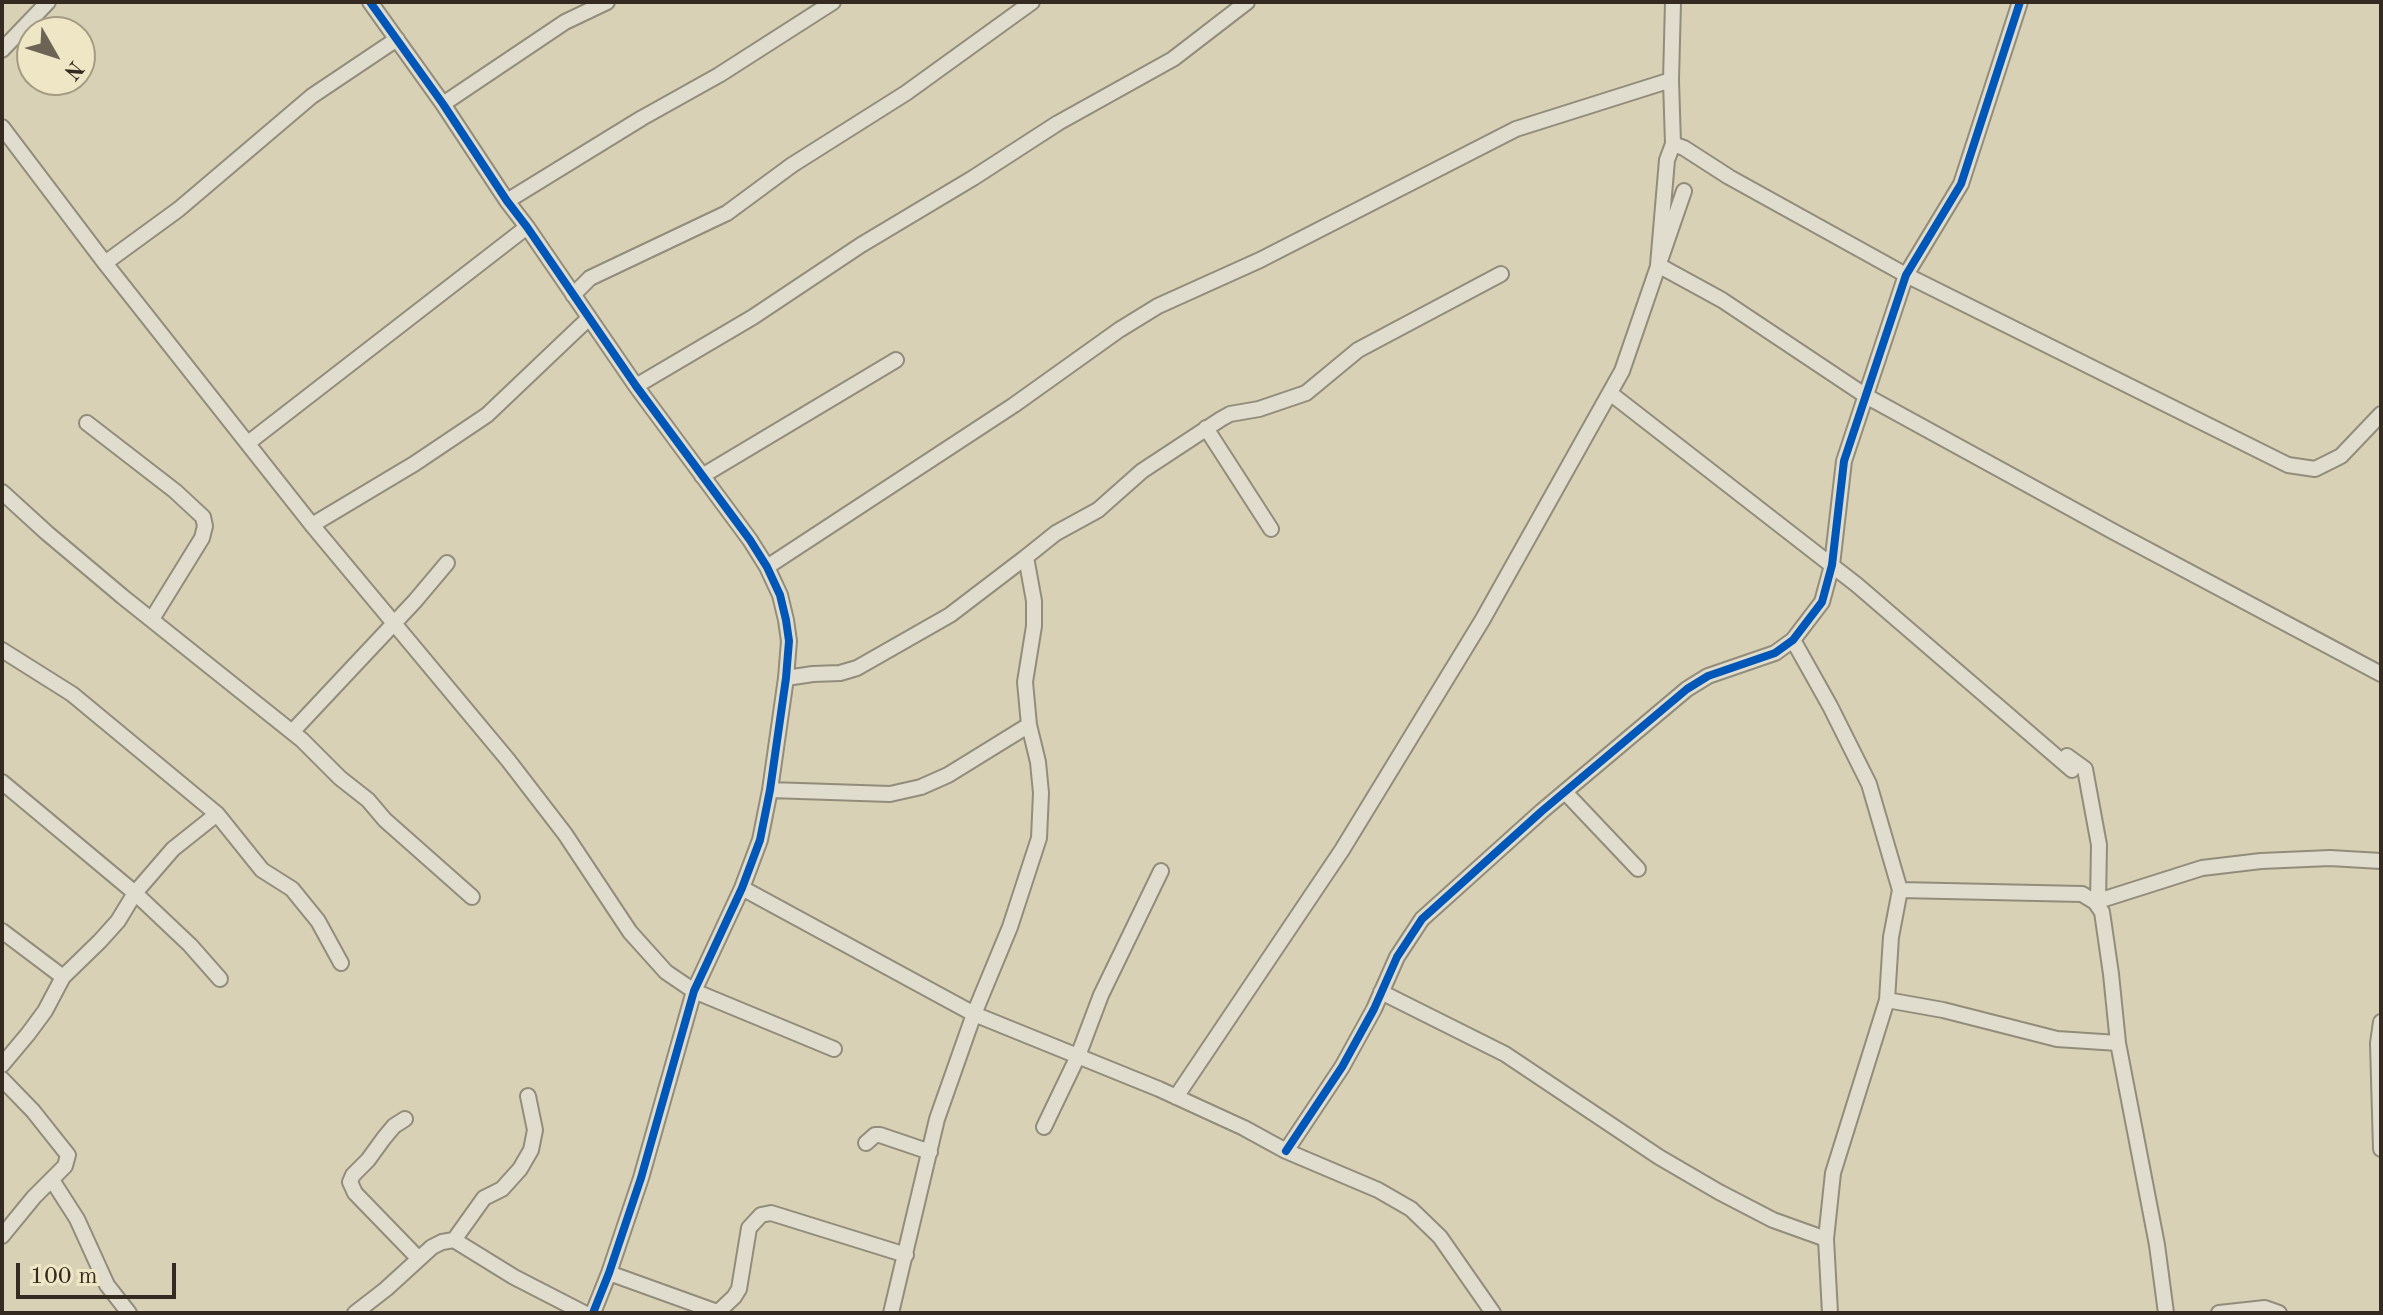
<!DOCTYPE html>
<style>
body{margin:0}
#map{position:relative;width:2383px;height:1315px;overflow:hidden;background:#d8d1b5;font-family:"Old Standard TT",serif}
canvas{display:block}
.frame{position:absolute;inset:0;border:4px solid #352a21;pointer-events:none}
.north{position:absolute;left:16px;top:16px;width:80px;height:80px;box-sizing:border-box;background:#efe6c5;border:2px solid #a59b83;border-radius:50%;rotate:129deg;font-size:22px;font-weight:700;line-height:32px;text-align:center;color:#352a21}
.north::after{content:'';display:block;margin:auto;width:28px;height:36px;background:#6e6455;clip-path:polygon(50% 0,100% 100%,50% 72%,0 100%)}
.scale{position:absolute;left:16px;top:1263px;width:160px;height:36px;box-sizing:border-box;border:4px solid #352a21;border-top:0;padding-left:10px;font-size:24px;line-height:28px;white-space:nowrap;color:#352a21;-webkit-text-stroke:6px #efe6c5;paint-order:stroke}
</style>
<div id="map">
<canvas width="2383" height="1315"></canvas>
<div class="frame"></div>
<div class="north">N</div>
<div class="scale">100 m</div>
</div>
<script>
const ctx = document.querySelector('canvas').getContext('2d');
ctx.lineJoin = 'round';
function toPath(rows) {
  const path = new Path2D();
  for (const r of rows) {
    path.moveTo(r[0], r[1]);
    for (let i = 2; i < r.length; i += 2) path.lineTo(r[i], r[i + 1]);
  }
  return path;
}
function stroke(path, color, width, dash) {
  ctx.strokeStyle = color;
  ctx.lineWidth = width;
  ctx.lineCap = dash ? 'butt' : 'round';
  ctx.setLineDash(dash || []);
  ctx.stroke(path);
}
const minor = toPath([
 [370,2,443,104,507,201,527,227,636,386,750,540,767,567,780,595,786,620,789,641,786,678,770,790,760,840,742,888,694,991,641,1178,609,1273,593,1313],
 [1673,2,1671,80,1673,144,1667,160,1658,265,1722,300,1866,396,2116,533,2381,674],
 [2,50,48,2],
 [443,104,565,22,607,2],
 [2,127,105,263,312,525,508,760,565,834,630,932,666,972,694,991,834,1049],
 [1673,144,1684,148,1729,177,1906,275,2288,465,2315,469,2341,456,2381,414],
 [507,201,642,118,719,75,833,2],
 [105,263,179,209,312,96,397,39],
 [573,295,590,278,727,213,792,165,906,93,1032,2],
 [636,386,753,317,861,245,973,178,1058,123,1173,59,1247,2],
 [1610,393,1857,585,2072,770,1992,701],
 [87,423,175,491,203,517,205,526,202,538,152,619],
 [1206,428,1271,529],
 [248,443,527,227],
 [702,476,896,360],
 [2,492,47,533,123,597,302,740,340,778,368,800,385,820,472,897],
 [312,525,414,464,487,415,589,318],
 [1026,557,1056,533,1098,510,1142,471,1221,419,1230,414,1259,409,1306,393,1358,350,1501,274],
 [767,567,1014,405,1119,330,1158,306,1260,260,1516,129,1671,80],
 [1793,640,1830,706,1869,784,1900,890,1891,937,1887,1000,1833,1173,1826,1239,1830,1313],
 [2,650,72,694,217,814,262,870,292,889,318,921,341,963],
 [786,678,813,674,840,673,857,668,950,615,1026,557,1034,601,1034,626,1025,682,1029,725,1038,762,1041,793,1039,838,1010,927,974,1014,937,1119,891,1313],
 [292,732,415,601,447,563],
 [2067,756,2085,769,2099,845,2098,901],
 [2,782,135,893,190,945,220,979],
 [770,790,890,794,921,787,948,775,1029,725],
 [1565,792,1638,869],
 [742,888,974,1014,1159,1089,1244,1128,1286,1151,1378,1190,1411,1209,1440,1237,1493,1313],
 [1900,890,2082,894,2095,902,2102,912,2111,974,2118,1043,2157,1245,2166,1313],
 [2095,902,2202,868,2261,861,2330,858,2381,861],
 [2,931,63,977,45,1011,28,1034,2,1065],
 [63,977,100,941,118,921,135,893,173,849,217,814],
 [1381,992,1505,1054,1659,1157,1719,1192,1773,1220,1826,1239],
 [1887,1000,1943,1010,2057,1039,2118,1043],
 [2381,1022,2378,1043,2381,1149],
 [2,1079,33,1111,68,1155,65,1166,34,1197,2,1236],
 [1176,1097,1342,850,1483,619,1622,371,1684,191],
 [405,1119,394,1126,384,1138,368,1160,353,1175,350,1182,355,1193,418,1258],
 [1044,1127,1078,1056,1101,995,1161,871],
 [866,1143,875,1135,880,1135,930,1152],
 [1286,1151,1342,1067,1374,1009,1397,957,1422,919,1542,811,1687,689,1708,676,1775,653,1793,640,1822,602,1832,565,1844,461,1906,275,1961,184,2020,2],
 [52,1180,77,1219,107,1285,129,1313],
 [454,1240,484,1198,502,1189,520,1169,531,1150,535,1130,528,1096],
 [609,1273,720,1313],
 [355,1313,386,1289,432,1247,442,1242,454,1240,514,1277,584,1313],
 [717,1313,734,1297,739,1289,749,1228,761,1215,771,1213,906,1255],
 [2219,1313,2265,1308,2279,1313]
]);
stroke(minor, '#928c7b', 18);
stroke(minor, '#e0dcce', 14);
stroke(toPath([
 [370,2,443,104,507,201,527,227,636,386,750,540,767,567,780,595,786,620,789,641,786,678,770,790,760,840,742,888,694,991,641,1178,609,1273,593,1313],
 [1286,1151,1342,1067,1374,1009,1397,957,1422,919,1542,811,1687,689,1708,676,1775,653,1793,640,1822,602,1832,565,1844,461,1906,275,1961,184,2020,2]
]), '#0057b8', 8);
</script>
